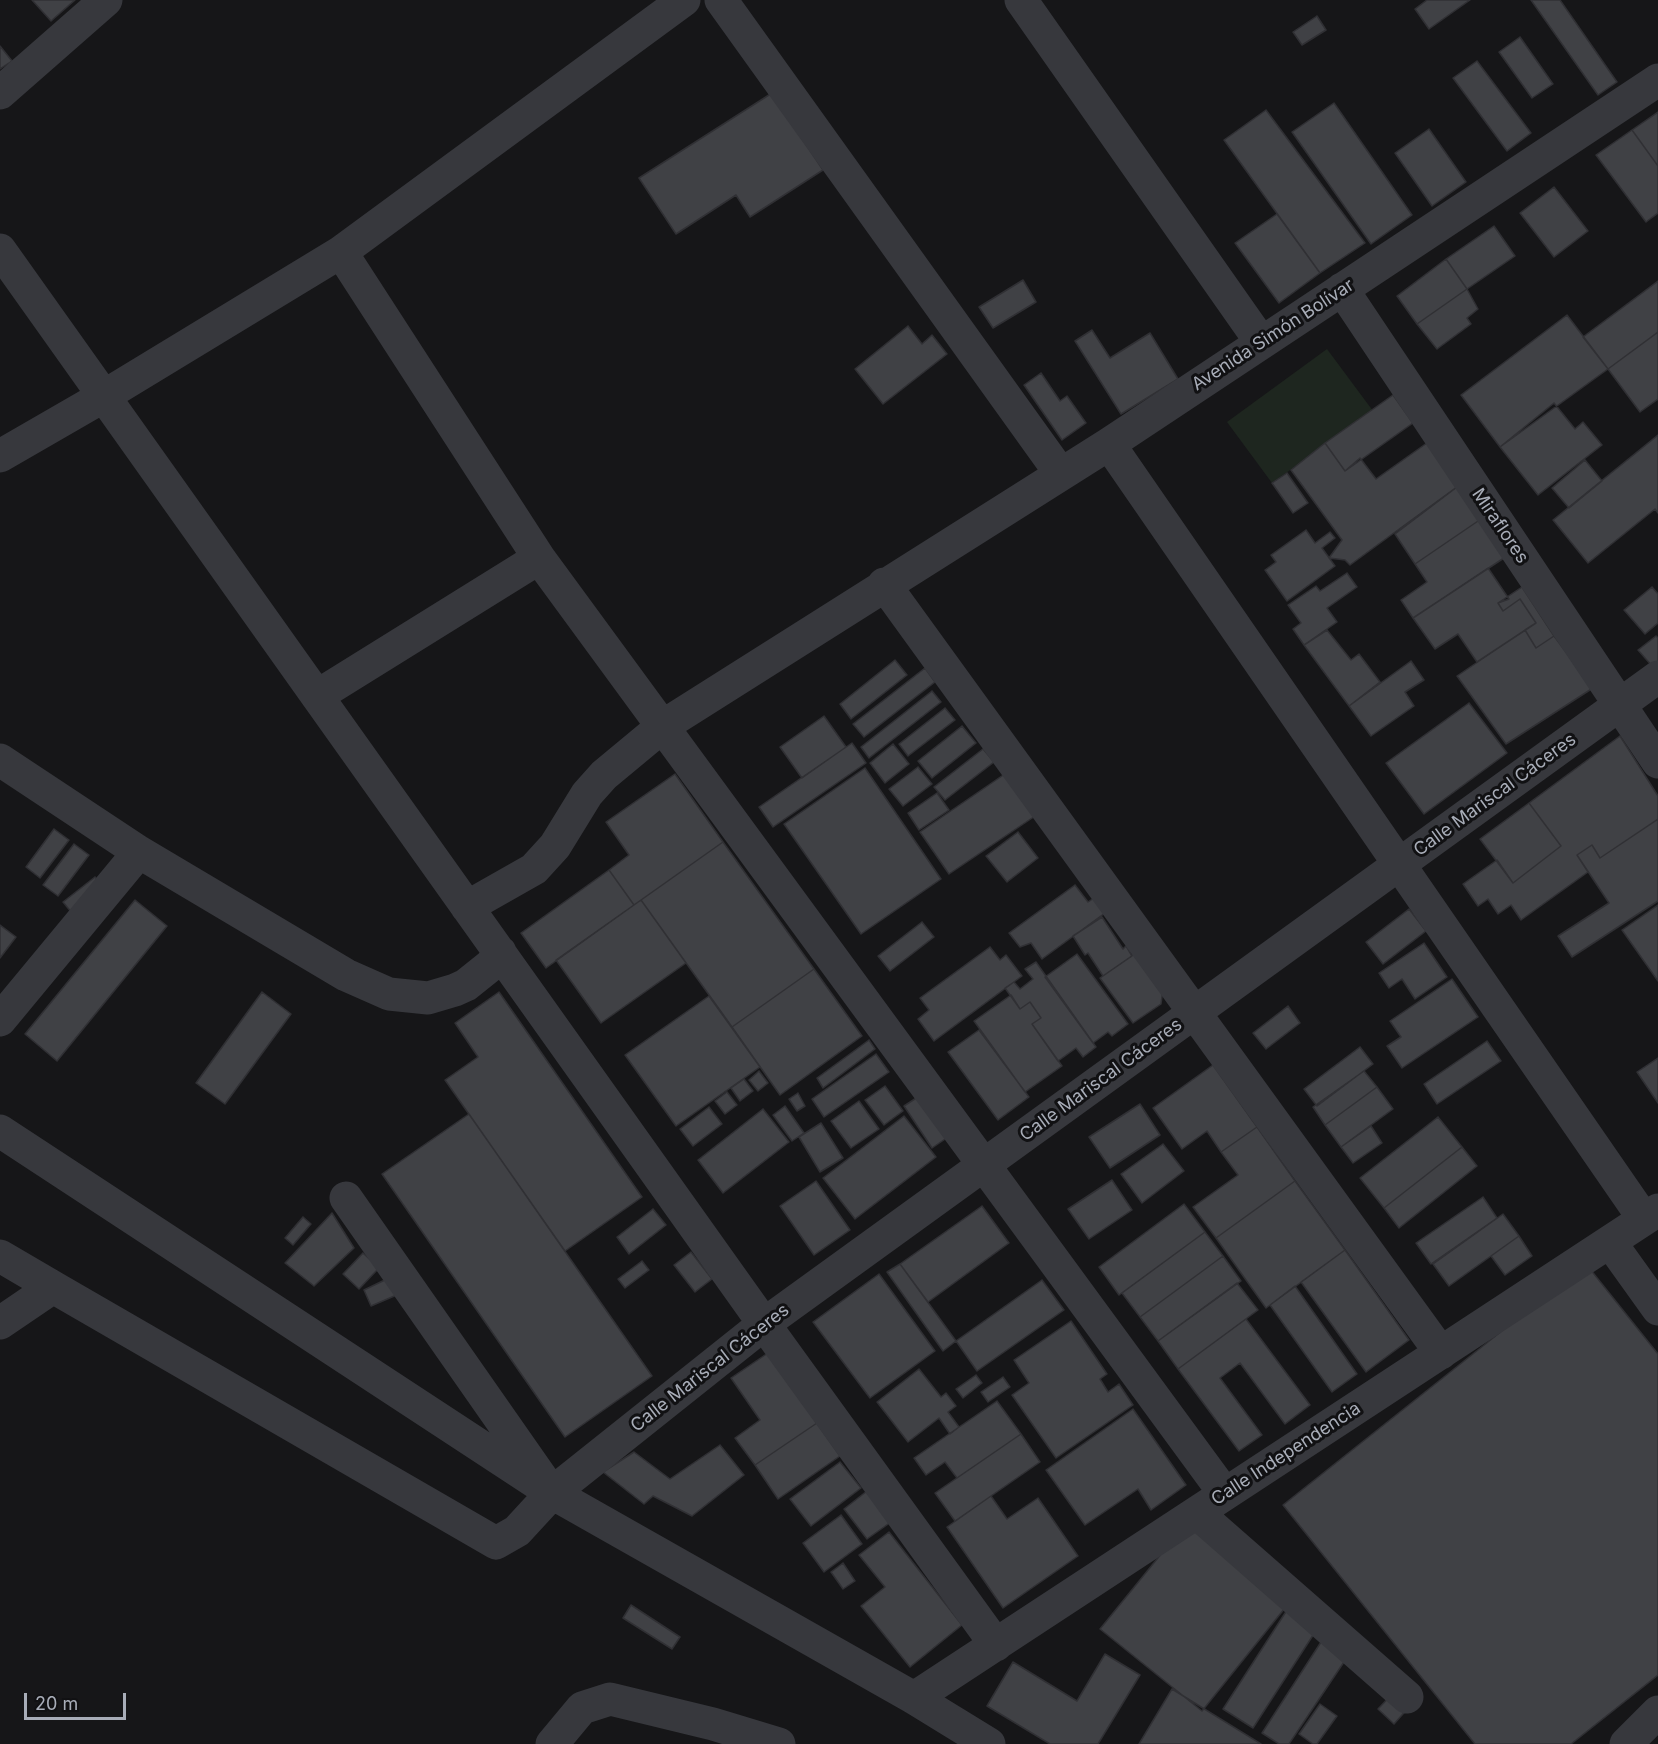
<!DOCTYPE html>
<meta charset="utf-8">
<style>
body{margin:0}
#map{position:relative;width:1658px;height:1744px;overflow:hidden;background:#161618;font-family:Inter,sans-serif}
canvas{display:block}
.scale{position:absolute;left:24px;top:1693px;width:102px;height:27px;box-sizing:border-box;border:3px solid #a8adb8;border-top:0;padding-left:8px;font-size:18px;line-height:21px;white-space:nowrap;color:#a8adb8;-webkit-text-stroke:4px #111113;paint-order:stroke}
</style>
<div id="map">
<canvas width="1658" height="1744"></canvas>
<div class="scale">20 m</div>
</div>
<script>
const ctx = document.querySelector('canvas').getContext('2d');
ctx.lineJoin = 'round';
function fillPath(path, color) {
  ctx.fillStyle = color;
  ctx.fill(path, 'evenodd');
}
function toPath(rows) {
  const path = new Path2D();
  for (const r of rows) {
    path.moveTo(r[0], r[1]);
    for (let i = 2; i < r.length; i += 2) path.lineTo(r[i], r[i + 1]);
  }
  return path;
}
function stroke(path, color, width, dash) {
  ctx.strokeStyle = color;
  ctx.lineWidth = width;
  ctx.lineCap = dash ? 'butt' : 'round';
  ctx.setLineDash(dash || []);
  ctx.stroke(path);
}
function drawText(font, color, halo, rows, align = 'center') {
  ctx.font = font + ' Inter,sans-serif';
  ctx.lineWidth = 6;
  ctx.setLineDash([]);
  ctx.textBaseline = 'middle';
  ctx.strokeStyle = halo;
  ctx.fillStyle = color;
  for (const [text, x, y, turn = 0] of rows) {
    ctx.save();
    ctx.translate(x, y);
    ctx.rotate((+turn || 0) * Math.PI / 180);
    ctx.textAlign = isNaN(turn) ? turn : align;
    if (halo) ctx.strokeText(text, 0, 0);
    ctx.fillText(text, 0, 0);
    ctx.restore();
  }
}
fillPath(toPath([
 [1327,349,1373,411,1272,483,1227,422]
]), '#1e261f');
const building = toPath([
 [32,0,75,0,51,21,32,0],
 [1427,0,1470,0,1429,29,1415,9,1427,0],
 [1531,0,1560,0,1617,82,1598,95,1531,0],
 [1317,16,1326,30,1302,45,1293,32,1317,16],
 [1520,37,1553,84,1532,98,1499,52,1520,37],
 [0,46,12,61,0,69,0,46],
 [1477,61,1531,133,1507,151,1453,78,1477,61],
 [772,93,823,170,750,217,736,195,676,234,639,178,772,93],
 [1334,103,1412,215,1371,244,1292,132,1334,103],
 [1266,110,1365,243,1320,273,1224,140,1266,110],
 [1658,112,1658,166,1632,130,1658,112],
 [1429,129,1466,182,1432,206,1395,153,1429,129],
 [1632,130,1658,166,1658,213,1646,222,1596,155,1632,130],
 [1554,187,1588,231,1554,257,1520,213,1554,187],
 [1277,214,1320,273,1279,303,1235,243,1277,214],
 [1494,226,1515,256,1467,289,1446,259,1494,226],
 [1446,259,1467,289,1417,324,1397,296,1446,259],
 [1023,280,1036,302,993,328,979,307,1023,280],
 [1658,281,1658,332,1608,369,1583,337,1658,281],
 [1467,289,1478,309,1467,318,1471,324,1437,349,1417,324,1467,289],
 [1567,315,1608,369,1500,447,1461,395,1567,315],
 [908,326,922,344,932,335,947,354,883,404,855,369,908,326],
 [1092,330,1110,358,1150,333,1178,379,1121,414,1075,341,1092,330],
 [1658,332,1658,399,1640,412,1608,369,1658,332],
 [1041,373,1060,401,1067,396,1086,423,1062,440,1024,385,1041,373],
 [1393,395,1413,423,1345,471,1325,443,1393,395],
 [1554,403,1575,429,1583,422,1602,445,1538,495,1500,447,1554,403],
 [1658,435,1658,513,1655,509,1588,563,1553,520,1658,435],
 [1434,438,1465,481,1350,565,1345,560,1329,558,1342,540,1291,470,1325,443,1345,471,1360,458,1376,479,1434,438],
 [1585,460,1602,481,1569,508,1552,488,1585,460],
 [1287,473,1308,503,1293,513,1272,483,1287,473],
 [1465,481,1481,519,1415,564,1395,534,1465,481],
 [1481,519,1507,556,1413,618,1401,600,1427,582,1415,564,1481,519],
 [1306,530,1315,543,1330,532,1335,538,1322,548,1335,566,1287,601,1265,570,1276,562,1271,555,1306,530],
 [1488,568,1509,599,1498,603,1503,611,1520,599,1536,623,1477,662,1458,634,1435,649,1413,618,1488,568],
 [1347,573,1357,587,1327,608,1337,622,1304,645,1293,629,1301,623,1288,605,1316,586,1320,591,1347,573],
 [1522,587,1554,636,1536,648,1525,630,1536,623,1520,599,1503,611,1498,603,1522,587],
 [1652,587,1658,594,1658,623,1645,634,1624,610,1652,587],
 [1327,630,1351,660,1359,654,1380,682,1349,706,1304,645,1327,630],
 [1525,630,1536,648,1554,636,1593,688,1506,744,1457,676,1525,630],
 [1656,636,1658,638,1658,663,1653,667,1638,650,1656,636],
 [895,660,907,675,851,719,840,704,895,660],
 [1411,661,1424,680,1405,692,1414,706,1371,736,1349,706,1411,661],
 [925,668,935,682,864,737,853,724,925,668],
 [932,691,941,702,869,758,861,747,932,691],
 [1469,703,1507,753,1424,814,1386,763,1469,703],
 [945,708,955,720,908,756,899,744,945,708],
 [824,716,846,747,802,778,780,747,824,716],
 [962,726,976,743,932,778,918,761,962,726],
 [1620,736,1658,796,1658,819,1600,858,1592,845,1577,855,1588,872,1521,920,1511,905,1498,914,1488,899,1478,906,1463,884,1497,860,1513,883,1561,846,1529,803,1620,736],
 [852,743,866,763,773,827,759,807,852,743],
 [893,744,909,764,885,783,870,763,893,744],
 [983,749,994,762,945,800,934,787,983,749],
 [918,767,932,784,903,806,889,789,918,767],
 [1015,767,1044,810,949,874,920,832,1015,767],
 [865,768,941,879,861,934,784,824,865,768],
 [675,774,723,842,634,905,609,870,629,855,606,822,675,774],
 [937,793,949,810,919,830,908,813,937,793],
 [1529,803,1561,846,1513,883,1480,839,1529,803],
 [1658,819,1658,901,1572,957,1558,936,1609,903,1577,855,1592,845,1600,858,1658,819],
 [54,829,69,840,40,878,26,867,54,829],
 [1018,832,1038,858,1007,882,986,856,1018,832],
 [723,842,814,969,732,1027,641,900,723,842],
 [74,844,89,855,58,896,43,885,74,844],
 [609,870,634,905,546,968,521,933,609,870],
 [95,877,104,888,72,913,63,902,95,877],
 [1075,885,1088,902,1094,898,1105,913,1042,959,1031,943,1020,947,1009,933,1075,885],
 [135,900,167,926,57,1061,25,1034,135,900],
 [641,900,686,963,601,1023,556,960,641,900],
 [1658,905,1658,981,1622,930,1658,905],
 [1409,909,1426,931,1383,964,1366,942,1409,909],
 [1102,917,1123,949,1126,946,1132,956,1103,976,1088,953,1085,955,1073,936,1102,917],
 [922,922,934,937,890,971,878,956,922,922],
 [0,925,16,937,0,958,0,925],
 [1424,943,1447,977,1415,999,1402,979,1389,988,1379,973,1424,943],
 [990,947,1000,960,1006,955,1022,976,934,1041,918,1019,929,1010,920,998,990,947],
 [1136,953,1163,989,1161,1004,1133,1023,1100,978,1136,953],
 [1077,954,1128,1024,1112,1036,1108,1032,1093,1043,1045,977,1077,954],
 [1036,962,1096,1047,1083,1057,1076,1048,1058,1061,1032,1024,1041,1018,1030,1002,1020,1009,1005,988,1014,982,1020,989,1033,979,1025,969,1036,962],
 [814,969,862,1036,780,1095,732,1027,814,969],
 [1452,979,1478,1017,1402,1068,1387,1046,1401,1037,1390,1021,1452,979],
 [262,992,291,1014,225,1104,196,1083,262,992],
 [499,992,642,1197,565,1251,445,1080,478,1057,455,1023,499,992],
 [1011,995,1020,1009,1030,1002,1041,1018,1032,1024,1062,1066,1025,1092,974,1021,1011,995],
 [709,996,760,1067,676,1126,625,1055,709,996],
 [1288,1006,1300,1023,1266,1049,1253,1033,1288,1006],
 [979,1030,1029,1097,998,1120,948,1052,979,1030],
 [869,1040,875,1049,823,1088,817,1078,869,1040],
 [1487,1041,1501,1061,1437,1104,1424,1084,1487,1041],
 [1360,1047,1373,1064,1317,1106,1304,1089,1360,1047],
 [876,1054,889,1072,824,1117,812,1099,876,1054],
 [1658,1058,1658,1103,1637,1072,1658,1058],
 [1213,1065,1257,1127,1221,1152,1207,1131,1182,1149,1153,1108,1213,1065],
 [759,1071,768,1083,758,1091,749,1080,759,1071],
 [1364,1071,1377,1087,1325,1125,1313,1107,1364,1071],
 [744,1079,753,1091,740,1101,731,1088,744,1079],
 [885,1086,903,1111,884,1125,865,1100,885,1086],
 [1377,1087,1393,1109,1341,1147,1325,1125,1377,1087],
 [727,1092,737,1105,725,1114,715,1101,727,1092],
 [798,1093,805,1106,797,1111,789,1099,798,1093],
 [924,1093,951,1135,932,1148,904,1106,924,1093],
 [859,1101,879,1129,851,1148,831,1121,859,1101],
 [1140,1104,1160,1135,1110,1168,1089,1137,1140,1104],
 [785,1106,804,1133,792,1141,773,1115,785,1106],
 [709,1107,722,1124,693,1146,680,1129,709,1107],
 [763,1109,789,1142,723,1193,698,1160,763,1109],
 [469,1114,652,1376,565,1437,382,1174,469,1114],
 [904,1116,936,1157,855,1219,823,1178,904,1116],
 [1438,1117,1462,1147,1384,1208,1360,1178,1438,1117],
 [821,1123,843,1158,820,1172,799,1137,821,1123],
 [1371,1126,1382,1143,1353,1163,1341,1147,1371,1126],
 [1257,1127,1295,1181,1216,1238,1193,1207,1238,1175,1221,1152,1257,1127],
 [1163,1144,1184,1171,1142,1203,1121,1174,1163,1144],
 [1462,1147,1477,1166,1399,1228,1384,1208,1462,1147],
 [1112,1180,1132,1210,1089,1239,1068,1209,1112,1180],
 [816,1181,850,1230,814,1255,780,1206,816,1181],
 [1295,1181,1345,1250,1266,1308,1216,1238,1295,1181],
 [1483,1197,1497,1218,1431,1264,1416,1243,1483,1197],
 [1184,1204,1205,1232,1119,1295,1099,1267,1184,1204],
 [982,1206,1009,1243,928,1302,900,1264,982,1206],
 [653,1209,666,1225,629,1254,617,1237,653,1209],
 [332,1213,354,1248,314,1286,285,1263,332,1213],
 [1503,1214,1519,1236,1449,1286,1433,1264,1503,1214],
 [303,1217,311,1224,293,1245,285,1238,303,1217],
 [1205,1232,1223,1256,1140,1317,1122,1293,1205,1232],
 [1519,1236,1532,1256,1505,1275,1491,1256,1519,1236],
 [1345,1250,1409,1340,1366,1372,1301,1282,1345,1250],
 [691,1252,712,1279,695,1292,674,1265,691,1252],
 [363,1253,379,1268,359,1289,343,1274,363,1253],
 [1223,1256,1241,1281,1158,1341,1140,1317,1223,1256],
 [642,1261,649,1270,625,1288,618,1279,642,1261],
 [900,1264,956,1341,943,1351,887,1272,900,1264],
 [1586,1264,1658,1354,1658,1675,1571,1744,1475,1744,1283,1505,1586,1264],
 [879,1274,935,1351,870,1398,813,1322,879,1274],
 [391,1277,399,1294,371,1306,364,1290,391,1277],
 [1042,1280,1064,1310,977,1371,956,1341,1042,1280],
 [1237,1283,1258,1310,1178,1369,1158,1341,1237,1283],
 [1295,1286,1357,1374,1332,1392,1270,1305,1295,1286],
 [1246,1319,1310,1405,1285,1424,1240,1363,1220,1378,1262,1435,1239,1451,1178,1369,1246,1319],
 [1071,1321,1107,1374,1100,1379,1108,1392,1119,1384,1133,1405,1056,1458,1012,1395,1029,1383,1014,1360,1071,1321],
 [768,1353,817,1423,755,1465,735,1438,760,1420,731,1378,768,1353],
 [919,1369,941,1397,946,1393,956,1406,948,1412,959,1427,950,1434,939,1418,908,1442,877,1402,919,1369],
 [976,1375,982,1383,963,1398,956,1389,976,1375],
 [1003,1377,1010,1387,988,1402,981,1392,1003,1377],
 [997,1401,1021,1434,957,1478,945,1462,926,1475,914,1458,997,1401],
 [1133,1409,1186,1485,1151,1510,1138,1489,1085,1525,1046,1470,1133,1409],
 [817,1423,840,1456,778,1499,755,1465,817,1423],
 [1021,1434,1040,1462,955,1521,935,1493,1021,1434],
 [720,1445,744,1475,692,1516,653,1496,644,1504,603,1472,634,1452,670,1479,720,1445],
 [840,1462,861,1488,811,1526,790,1499,840,1462],
 [867,1491,891,1522,867,1539,844,1509,867,1491],
 [991,1496,1007,1519,1038,1498,1078,1556,1003,1608,947,1527,991,1496],
 [841,1515,862,1544,824,1572,803,1543,841,1515],
 [1188,1521,1289,1603,1202,1711,1100,1629,1188,1521],
 [889,1532,962,1625,910,1667,861,1606,885,1587,859,1555,889,1532],
 [843,1563,855,1581,843,1589,831,1572,843,1563],
 [631,1605,680,1637,672,1649,623,1618,631,1605],
 [1289,1607,1319,1626,1253,1728,1223,1709,1289,1607],
 [1323,1639,1348,1656,1289,1744,1279,1744,1262,1733,1323,1639],
 [1105,1654,1140,1675,1098,1744,1050,1744,987,1706,1013,1662,1077,1701,1105,1654],
 [1172,1689,1261,1744,1139,1744,1172,1689],
 [1394,1692,1410,1706,1394,1724,1378,1709,1394,1692],
 [1320,1704,1337,1716,1317,1744,1313,1744,1299,1734,1320,1704]
]);
fillPath(building, '#404145');
stroke(building, '#303034', 1.5);
stroke(toPath([
 [721,0,1061,474],
 [1021,0,1261,342],
 [0,93,106,0],
 [0,250,317,696],
 [341,252,539,558,1225,1494],
 [1342,289,1658,762],
 [1109,444,1644,1219],
 [0,456,104,396,341,252,684,0],
 [539,558,317,696,764,1324,996,1645],
 [884,584,1441,1353],
 [0,760,139,852,346,975,389,994,428,998,455,990,466,985,491,965,500,952],
 [467,907,534,869,555,846,587,794,604,775,663,726,1109,444,1658,80],
 [0,1020,139,852],
 [0,1131,552,1493,914,1698,989,1744],
 [346,1198,543,1480],
 [1610,1242,1658,1309],
 [0,1256,53,1287],
 [0,1323,53,1287,496,1543,517,1531,552,1493,764,1324,1658,677],
 [1197,1513,1407,1697],
 [914,1698,1658,1210],
 [552,1744,582,1708,610,1699,713,1724,779,1744],
 [1626,1744,1658,1712]
]), '#37383d', 33);
drawText('18px', '#a8adb8', '#111113', [
 ["Avenida Simón Bolívar",1273,335,-33],
 ["Miraflores",1500,526,56],
 ["Calle Mariscal Cáceres",1495,795,-36],
 ["Calle Mariscal Cáceres",1101,1080,-36],
 ["Calle Mariscal Cáceres",710,1368,-38],
 ["Calle Independencia",1286,1454,-33]
]);
</script>
